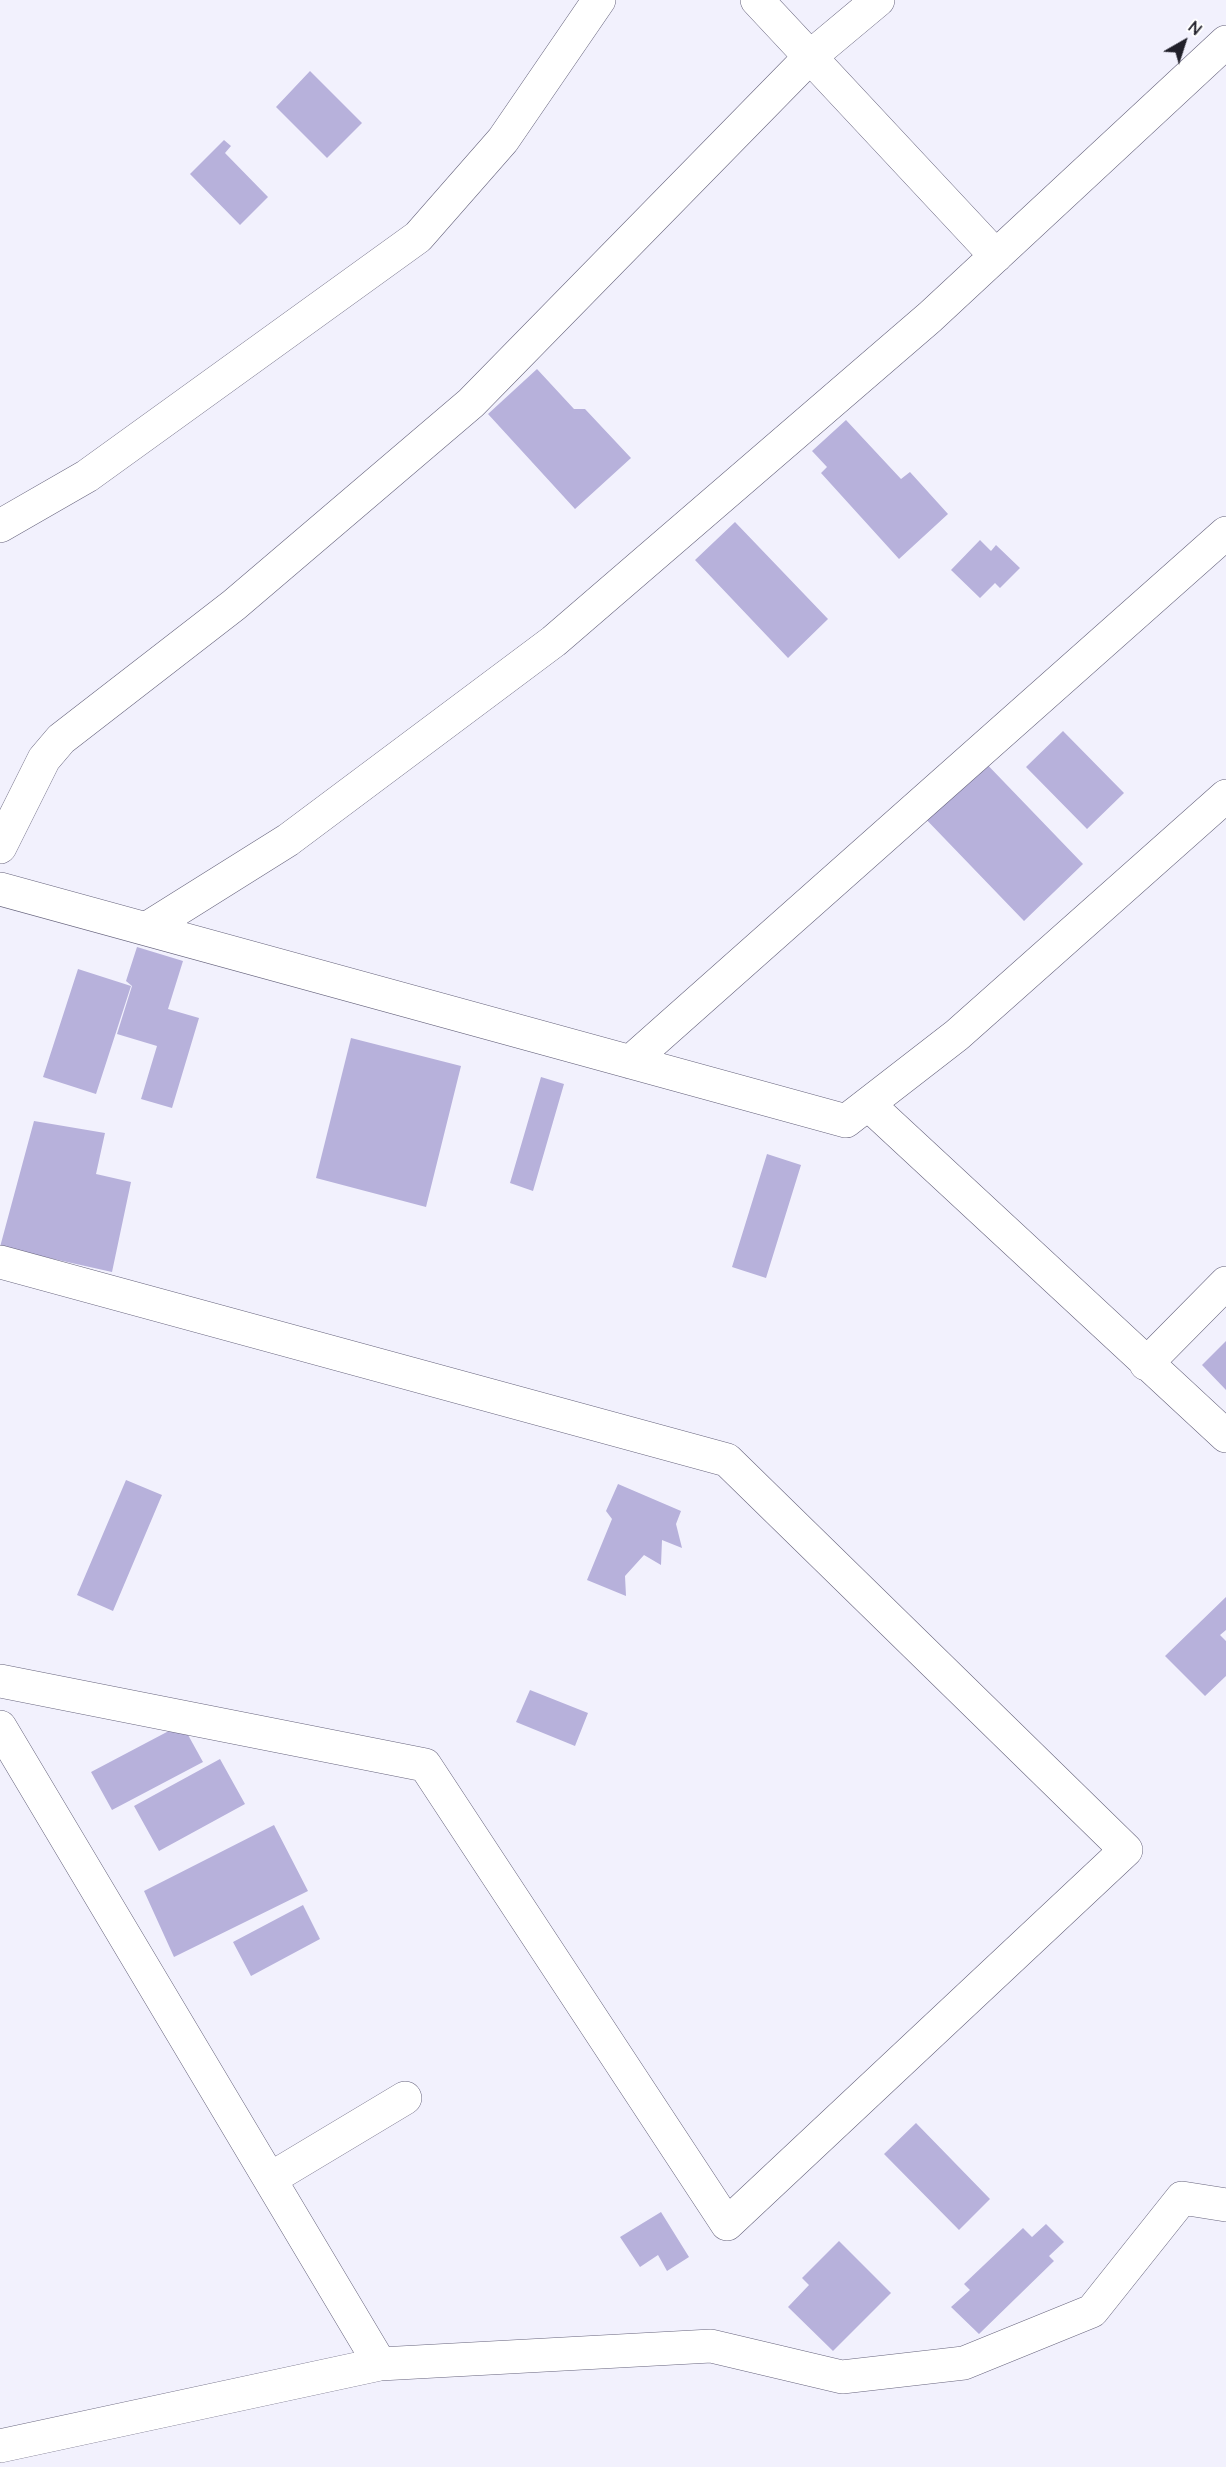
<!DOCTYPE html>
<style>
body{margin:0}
#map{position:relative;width:1226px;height:2467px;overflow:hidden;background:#f2f1fd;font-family:Quicksand,sans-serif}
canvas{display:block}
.north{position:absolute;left:1154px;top:12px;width:60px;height:60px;-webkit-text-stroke:4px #fff;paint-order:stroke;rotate:39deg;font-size:16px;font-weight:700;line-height:24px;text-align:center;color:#21202a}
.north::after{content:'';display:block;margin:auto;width:21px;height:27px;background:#21202a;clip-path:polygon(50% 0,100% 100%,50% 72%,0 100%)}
</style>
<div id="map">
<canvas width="1226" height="2467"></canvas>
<div class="north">N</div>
</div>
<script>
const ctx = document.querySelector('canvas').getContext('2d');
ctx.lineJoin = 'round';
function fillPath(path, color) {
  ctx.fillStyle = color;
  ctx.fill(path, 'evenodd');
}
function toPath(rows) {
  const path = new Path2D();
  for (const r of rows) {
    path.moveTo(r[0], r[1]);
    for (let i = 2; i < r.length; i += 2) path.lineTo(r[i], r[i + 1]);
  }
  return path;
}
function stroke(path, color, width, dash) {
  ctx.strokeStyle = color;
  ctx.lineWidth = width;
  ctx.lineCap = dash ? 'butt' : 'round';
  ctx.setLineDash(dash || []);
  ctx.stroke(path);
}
fillPath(toPath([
 [310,71,362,123,327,158,276,107],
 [224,140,231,146,225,153,268,197,240,225,190,174],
 [537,369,574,409,585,409,631,458,575,509,488,414],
 [846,420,901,479,910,472,948,514,899,559,821,473,827,467,812,451],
 [735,522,828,619,788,658,695,560],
 [980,540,991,551,996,545,1020,568,1000,588,995,583,980,598,951,570],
 [1063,731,1124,793,1087,829,1026,767],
 [978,755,1083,864,1024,921,919,812],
 [137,947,183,961,168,1009,199,1018,172,1108,141,1099,157,1046,117,1034,132,986,126,981],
 [78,969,131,986,96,1094,43,1077],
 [351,1038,461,1066,426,1207,316,1178],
 [541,1077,564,1084,533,1191,510,1183],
 [34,1121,105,1133,96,1174,131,1182,112,1272,0,1247],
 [767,1154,801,1165,766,1278,732,1267],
 [1226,1341,1226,1390,1202,1365],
 [126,1480,162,1495,113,1611,77,1595],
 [618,1484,681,1511,676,1524,682,1548,662,1540,661,1565,644,1555,625,1576,626,1596,587,1580,612,1519,606,1511],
 [1226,1597,1226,1630,1220,1635,1226,1641,1226,1676,1205,1696,1165,1656],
 [530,1690,588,1713,575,1746,516,1722],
 [182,1724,203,1762,112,1810,91,1772],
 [220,1759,245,1804,159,1851,134,1806],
 [274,1825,308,1891,174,1957,144,1891],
 [303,1905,320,1939,251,1976,233,1942],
 [916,2123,990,2199,959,2230,884,2154],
 [661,2212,689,2257,667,2271,658,2255,640,2267,620,2237],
 [1046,2224,1064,2242,1049,2256,1054,2261,979,2334,951,2307,970,2290,964,2284,1023,2228,1032,2237],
 [839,2241,891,2293,833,2351,788,2307,809,2285,802,2278]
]), '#b7b1db');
const minor = toPath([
 [757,0,996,256],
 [0,526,87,476,418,237,503,140,599,0],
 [0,847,44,759,61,739,234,605,471,403,811,56,878,0],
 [0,889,846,1121,957,1035,1226,796],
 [146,929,288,840,554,641,930,317,1226,42],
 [630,1062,1226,533],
 [868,1104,1226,1436],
 [0,1262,727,1460,1126,1850,727,2224,425,1765,0,1681],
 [1146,1364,1226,1283],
 [0,1727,380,2364],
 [270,2179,405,2098],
 [0,2446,380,2364,711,2346,842,2377,964,2363,1092,2311,1182,2198,1226,2205]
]);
stroke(minor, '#67647d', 34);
stroke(minor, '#fff', 33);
</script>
